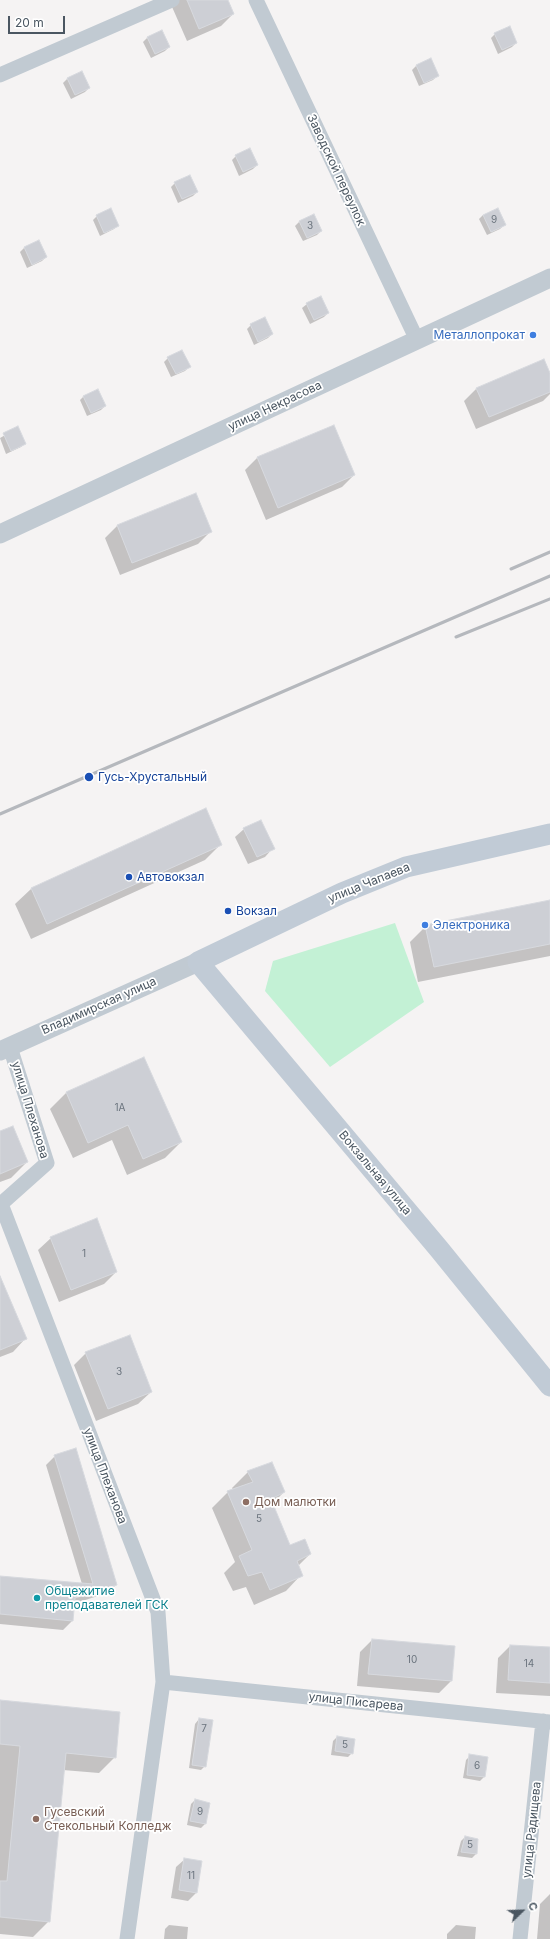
<!DOCTYPE html>
<meta charset="utf-8">
<style>
body{margin:0}
#map{position:relative;width:550px;height:1939px;overflow:hidden;background:#f5f3f3;font-family:Inter,sans-serif}
canvas{display:block}
.north{position:absolute;left:502px;top:1891px;width:40px;height:40px;-webkit-text-stroke:3px #fff;paint-order:stroke;rotate:67deg;font-size:11px;font-weight:700;line-height:16px;text-align:center;color:#4a5661}
.north::after{content:'';display:block;margin:auto;width:14px;height:18px;background:#4a5661;clip-path:polygon(50% 0,100% 100%,50% 72%,0 100%)}
.scale{position:absolute;left:8px;top:16px;width:57px;height:18px;box-sizing:border-box;border:2px solid #4a5661;border-top:0;padding-left:5px;font-size:12px;line-height:14px;white-space:nowrap;color:#4a5661;-webkit-text-stroke:3px #fff;paint-order:stroke}
</style>
<div id="map">
<canvas width="550" height="1939"></canvas>
<div class="north">С</div>
<div class="scale">20 m</div>
</div>
<script>
const ctx = document.querySelector('canvas').getContext('2d');
ctx.lineJoin = 'round';
function fillPath(path, color) {
  ctx.fillStyle = color;
  ctx.fill(path, 'evenodd');
}
function toPath(rows) {
  const path = new Path2D();
  for (const r of rows) {
    path.moveTo(r[0], r[1]);
    for (let i = 2; i < r.length; i += 2) path.lineTo(r[i], r[i + 1]);
  }
  return path;
}
function stroke(path, color, width, dash) {
  ctx.strokeStyle = color;
  ctx.lineWidth = width;
  ctx.lineCap = dash ? 'butt' : 'round';
  ctx.setLineDash(dash || []);
  ctx.stroke(path);
}
function drawText(font, color, halo, rows, align = 'center') {
  ctx.font = font + ' Inter,sans-serif';
  ctx.lineWidth = 3.5;
  ctx.setLineDash([]);
  ctx.textBaseline = 'middle';
  ctx.strokeStyle = halo;
  ctx.fillStyle = color;
  for (const [text, x, y, turn = 0] of rows) {
    ctx.save();
    ctx.translate(x, y);
    ctx.rotate((+turn || 0) * Math.PI / 180);
    ctx.textAlign = isNaN(turn) ? turn : align;
    if (halo) ctx.strokeText(text, 0, 0);
    ctx.fillText(text, 0, 0);
    ctx.restore();
  }
}
fillPath(toPath([
 [395,923,424,1002,330,1067,265,991,273,961]
]), '#c3f1d5');
fillPath(toPath([
 [169,0,227,0,233,14,221,26,187,41],
 [161,31,169,47,165,51,151,58,143,42,147,38],
 [495,34,516,43,512,47,498,54,491,38],
 [430,60,437,76,433,80,419,86,412,70,416,66],
 [82,72,89,88,85,92,71,99,63,83,67,79],
 [236,156,257,165,253,169,239,176,232,160],
 [175,183,197,192,193,196,178,203,171,187],
 [483,215,504,225,500,229,487,235,479,219],
 [97,216,118,225,114,229,100,236,93,220],
 [299,222,321,231,317,235,303,241,295,226],
 [38,241,46,257,42,261,27,268,20,252,24,248],
 [307,304,328,313,324,317,310,324,302,308],
 [251,325,272,334,268,338,254,345,247,329],
 [168,358,189,367,185,371,171,377,164,362],
 [550,376,550,394,543,401,476,429,464,401,477,388],
 [84,396,105,406,101,410,87,416,80,400],
 [333,426,354,475,342,487,266,520,245,470,257,458],
 [18,428,25,443,21,447,6,454,0,438],
 [117,526,211,531,198,544,120,575,105,538],
 [244,829,273,848,265,857,248,864,235,837],
 [221,844,205,860,31,939,15,904,31,889],
 [550,902,550,956,418,982,410,942,426,926],
 [143,1058,181,1142,165,1158,127,1175,112,1140,73,1158,50,1109,66,1093],
 [0,1132,27,1162,11,1178,0,1182],
 [51,1238,116,1272,104,1284,59,1302,38,1250],
 [0,1278,25,1339,13,1352,0,1357],
 [86,1353,151,1392,138,1404,96,1421,74,1365],
 [55,1456,116,1585,107,1593,73,1604,72,1621,63,1630,0,1624,0,1577,82,1584,46,1465],
 [248,1472,284,1492,272,1504,290,1547,310,1554,298,1566,301,1575,286,1591,254,1605,246,1587,233,1591,224,1573,235,1562,212,1508,228,1492,233,1490,232,1488],
 [372,1640,451,1681,439,1693,357,1686,360,1652],
 [510,1646,550,1648,550,1696,496,1693,498,1658],
 [0,1701,115,1757,99,1773,63,1770,49,1921,33,1937,0,1934],
 [199,1719,205,1766,201,1770,189,1768,195,1724],
 [337,1737,352,1753,348,1757,331,1755,333,1741],
 [470,1756,484,1777,480,1781,463,1778,466,1760],
 [195,1800,205,1824,201,1828,187,1825,191,1804],
 [465,1837,476,1854,472,1858,457,1856,461,1841],
 [185,1859,196,1893,188,1901,171,1898,176,1867],
 [550,1894,550,1939,537,1939,540,1904],
 [169,1925,188,1927,187,1939,164,1939,165,1929],
 [456,1925,476,1927,475,1939,447,1939,447,1934]
]), '#0003');
const building = toPath([
 [187,0,228,0,234,14,199,29,187,0],
 [510,26,517,43,502,50,494,33,510,26],
 [162,30,170,47,155,54,147,37,162,30],
 [431,58,439,76,424,83,416,65,431,58],
 [82,71,90,88,75,95,67,78,82,71],
 [250,148,258,165,243,172,235,155,250,148],
 [190,175,198,192,182,199,174,182,190,175],
 [111,208,119,226,104,233,96,215,111,208],
 [498,208,506,225,491,232,483,215,498,208],
 [314,214,322,231,307,238,299,221,314,214],
 [39,240,47,257,32,265,24,247,39,240],
 [321,296,329,313,314,320,306,303,321,296],
 [265,317,273,334,258,342,250,324,265,317],
 [182,350,191,367,176,374,167,357,182,350],
 [544,359,550,373,550,392,489,417,476,388,544,359],
 [98,389,106,406,91,413,83,396,98,389],
 [334,425,355,475,278,508,257,457,334,425],
 [18,426,26,444,11,451,3,433,18,426],
 [196,493,212,532,132,563,117,525,196,493],
 [206,808,222,845,47,924,31,888,206,808],
 [261,820,275,849,257,857,243,828,261,820],
 [550,900,550,944,434,967,425,925,550,900],
 [144,1057,182,1142,143,1159,128,1125,88,1143,66,1092,144,1057],
 [13,1126,28,1162,0,1174,0,1131,13,1126],
 [97,1218,117,1272,71,1290,50,1237,97,1218],
 [0,1276,27,1339,0,1350,0,1276],
 [130,1335,152,1392,108,1409,85,1352,130,1335],
 [76,1448,117,1585,75,1598,73,1621,0,1614,0,1576,93,1584,54,1455,76,1448],
 [272,1462,285,1492,271,1499,290,1545,305,1539,311,1554,297,1561,303,1576,270,1590,262,1572,248,1576,239,1556,252,1550,227,1491,253,1482,247,1471,272,1462],
 [372,1639,455,1646,452,1681,368,1674,372,1639],
 [510,1645,550,1647,550,1683,508,1680,510,1645],
 [0,1700,120,1712,116,1758,66,1753,50,1922,0,1917,0,1881,7,1881,20,1746,0,1744,0,1700],
 [199,1718,213,1720,206,1767,192,1765,199,1718],
 [337,1736,355,1739,353,1754,335,1751,337,1736],
 [469,1754,488,1757,485,1777,467,1775,469,1754],
 [195,1799,210,1803,206,1824,190,1821,195,1799],
 [465,1836,478,1839,477,1854,461,1852,465,1836],
 [184,1858,202,1861,197,1893,179,1890,184,1858]
]);
fillPath(building, '#cdcfd5');
stroke(building, '#d7d9de', 1);
stroke(toPath([
 [256,0,417,340],
 [0,75,172,0],
 [10,1047,47,1163,1,1204,158,1612,163,1682,127,1939],
 [163,1682,550,1722],
 [520,1939,543,1721]
]), '#c1cad2', 15);
stroke(toPath([
 [0,534,550,278],
 [0,1051,198,962]
]), '#c1cad2', 19);
stroke(toPath([
 [550,834,406,867,342,893,198,962,439,1249,550,1386]
]), '#c1cbd6', 21);
stroke(toPath([
 [511,569,550,552],
 [456,637,550,599],
 [0,814,550,576]
]), '#b5b8bd', 3);
for (const [x, y, r, color] of [
 [533,335,4,"#3f7fe0"],
 [89,777,5,"#1a4fb4"],
 [129,877,4,"#1a4fb4"],
 [228,911,4,"#1a4fb4"],
 [425,925,4,"#3f7fe0"],
 [246,1502,4,"#8d6e63"],
 [37,1598,4,"#0f9aa8"],
 [36,1819,4,"#8d6e63"]
]) {
  const dot = new Path2D();
  dot.arc(x, y, r, 0, 2 * Math.PI);
  ctx.fillStyle = color;
  ctx.fill(dot);
  stroke(dot, '#fff', 1.5);
}
drawText('10px', '#6b747e', null, [
 ["9",494,220],
 ["3",310,226],
 ["1А",120,1108],
 ["1",84,1254],
 ["3",119,1372],
 ["5",259,1519],
 ["10",412,1660],
 ["14",529,1664],
 ["7",204,1729],
 ["5",345,1745],
 ["6",477,1766],
 ["9",200,1812],
 ["5",470,1845],
 ["11",191,1876]
]);
drawText('12px', '#4a5661', '#fff', [
 ["Заводской переулок",336,170,65],
 ["улица Некрасова",275,406,-25],
 ["улица Чапаева",369,883,-22],
 ["Владимирская улица",99,1006,-24],
 ["улица Плеханова",30,1110,73],
 ["Вокзальная улица",375,1173,50],
 ["улица Плеханова",105,1476,69],
 ["улица Писарева",356,1702,6],
 ["улица Радищева",532,1830,-84]
]);
drawText('12px', '#366cbe', '#fff', [
 ["Металлопрокат",525,335],
 ["Электроника",433,925,"left"]
], 'right');
drawText('12px', '#164399', '#fff', [
 ["Гусь-Хрустальный",98,777],
 ["Автовокзал",137,877],
 ["Вокзал",236,911]
], 'left');
drawText('12px', '#785e54', '#fff', [
 ["Дом малютки",254,1502],
 ["Гусевский",44,1812],
 ["Стекольный Колледж",44,1826]
], 'left');
drawText('12px', '#0d838f', '#fff', [
 ["Общежитие",45,1591],
 ["преподавателей ГСК",45,1605]
], 'left');
</script>
